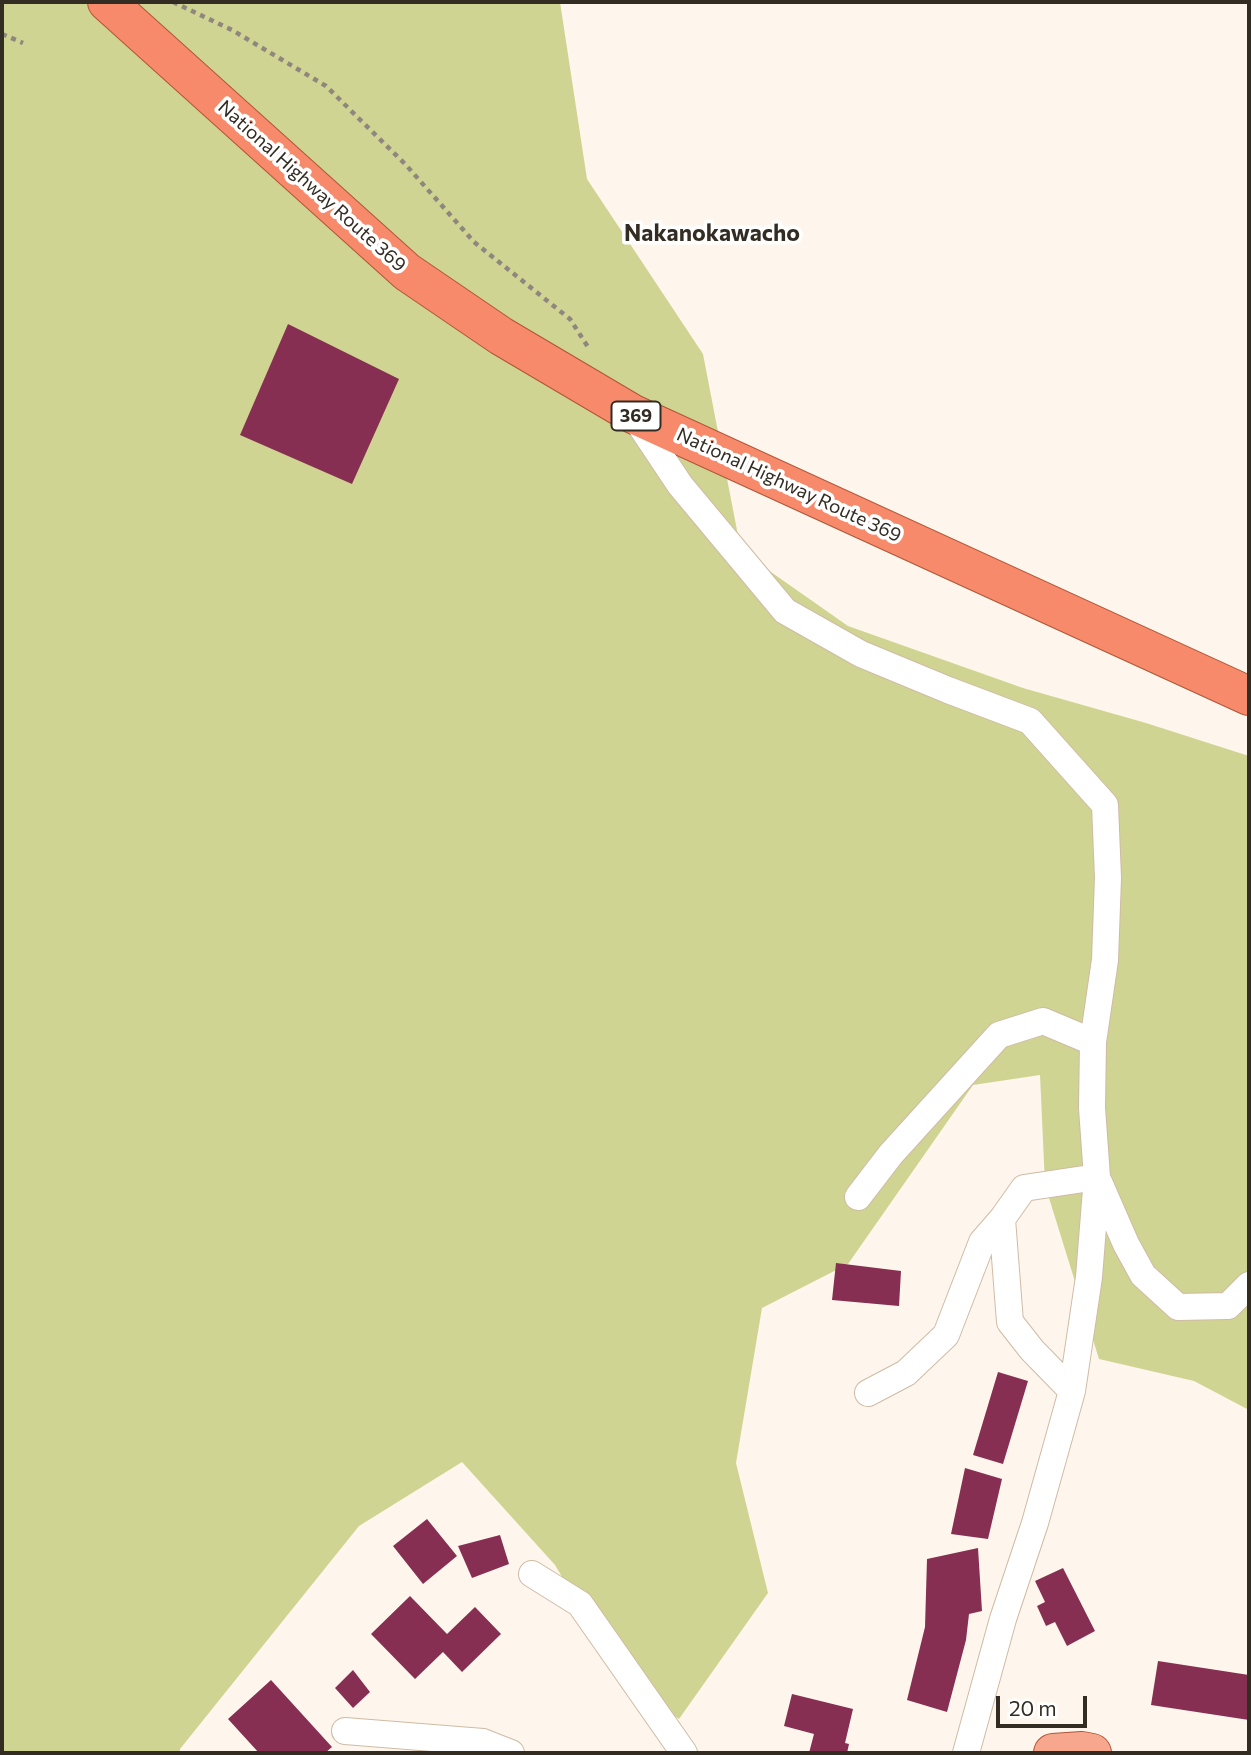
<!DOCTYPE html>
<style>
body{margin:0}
#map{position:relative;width:1251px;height:1755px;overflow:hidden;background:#fef6ec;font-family:Commissioner,sans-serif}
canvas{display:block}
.frame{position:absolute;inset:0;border:4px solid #332c23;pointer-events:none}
.scale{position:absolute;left:996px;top:1696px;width:91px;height:32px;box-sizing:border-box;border:4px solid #332c23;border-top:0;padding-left:9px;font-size:21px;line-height:24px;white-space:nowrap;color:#332c23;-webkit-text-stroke:5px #fff;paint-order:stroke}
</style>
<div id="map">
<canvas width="1251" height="1755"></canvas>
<div class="frame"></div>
<div class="scale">20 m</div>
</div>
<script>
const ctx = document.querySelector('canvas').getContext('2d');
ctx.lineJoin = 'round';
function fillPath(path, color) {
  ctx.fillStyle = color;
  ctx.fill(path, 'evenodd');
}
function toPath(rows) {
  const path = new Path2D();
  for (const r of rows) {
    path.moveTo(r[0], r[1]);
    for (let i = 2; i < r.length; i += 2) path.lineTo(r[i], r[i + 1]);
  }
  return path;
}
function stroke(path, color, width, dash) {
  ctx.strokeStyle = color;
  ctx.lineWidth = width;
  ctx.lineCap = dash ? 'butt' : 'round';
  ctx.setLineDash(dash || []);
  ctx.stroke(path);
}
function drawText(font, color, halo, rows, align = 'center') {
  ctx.font = font + ' Commissioner,sans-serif';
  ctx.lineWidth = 7;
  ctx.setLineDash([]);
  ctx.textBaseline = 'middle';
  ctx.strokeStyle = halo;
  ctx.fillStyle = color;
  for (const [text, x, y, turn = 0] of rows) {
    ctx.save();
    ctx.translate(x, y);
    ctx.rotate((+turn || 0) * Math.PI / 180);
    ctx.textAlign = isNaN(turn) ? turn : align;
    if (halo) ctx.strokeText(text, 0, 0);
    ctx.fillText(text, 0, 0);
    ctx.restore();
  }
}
fillPath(toPath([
 [2,2,560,2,587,179,703,354,741,551,848,626,1023,688,1146,723,1249,756,1249,1410,1194,1381,1099,1359,1045,1185,1040,1075,973,1085,848,1264,762,1308,736,1463,768,1593,679,1719,624,1681,555,1565,462,1462,359,1526,180,1749,180,1753,2,1753]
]), '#d0d492');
fillPath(toPath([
 [288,324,399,379,352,484,240,435],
 [836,1263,901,1271,899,1306,832,1300],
 [998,1372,1028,1381,1003,1464,973,1455],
 [965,1468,1002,1479,988,1539,951,1534],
 [427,1519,457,1556,423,1584,393,1546],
 [500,1535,509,1564,472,1578,458,1546],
 [978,1548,982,1611,969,1614,966,1640,947,1712,907,1700,925,1627,927,1559],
 [1063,1568,1095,1631,1067,1646,1055,1622,1046,1626,1037,1606,1045,1602,1035,1581],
 [410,1596,447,1634,475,1607,501,1634,462,1672,443,1652,415,1679,371,1634],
 [1158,1661,1249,1675,1249,1720,1151,1705],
 [353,1670,370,1692,353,1708,335,1688],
 [271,1680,332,1747,325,1753,259,1753,228,1719],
 [792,1694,853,1709,845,1743,849,1744,847,1753,809,1753,814,1734,784,1726]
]), '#862f52');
const minor = toPath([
 [634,416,680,485,785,611,861,654,948,690,1030,721,1105,805,1108,878,1105,960,1093,1042,1092,1108,1097,1177,1089,1277,1072,1391,1035,1523,1003,1619,966,1753],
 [1099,1182,1126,1244,1143,1275,1178,1307,1228,1306,1249,1285],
 [858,1197,891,1154,999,1035,1043,1021,1093,1042],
 [1072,1391,1032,1350,1010,1322,1002,1219,1024,1188,1097,1177],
 [868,1393,906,1373,946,1335,982,1242,1002,1219],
 [532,1574,580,1604,684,1753],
 [345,1731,483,1742,511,1753]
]);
const primary = toPath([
 [1053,1753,1082,1751,1092,1753]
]);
const trunk = toPath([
 [107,2,407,272,501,336,633,414,1249,696]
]);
stroke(minor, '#cfbba5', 28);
stroke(primary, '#b05638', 40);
stroke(trunk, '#b05638', 40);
stroke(toPath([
 [173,2,232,30,326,86,406,165,474,242,570,319,588,347],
 [2,34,23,43]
]), '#8f877e', 4.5, [5, 5]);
stroke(minor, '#fff', 26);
stroke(primary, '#f8a78f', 38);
stroke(trunk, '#f68a6a', 38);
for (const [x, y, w] of [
 [636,416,49]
]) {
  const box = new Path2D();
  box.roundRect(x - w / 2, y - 14.5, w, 29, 5);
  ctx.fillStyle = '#fff';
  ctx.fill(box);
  stroke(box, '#332c23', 2);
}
drawText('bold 18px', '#332c23', null, [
 ["369",636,416]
]);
drawText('19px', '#332c23', '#fff', [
 ["National Highway Route 369",312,186,42],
 ["National Highway Route 369",789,485,25]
]);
drawText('bold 23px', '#332c23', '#fff', [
 ["Nakanokawacho",712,233]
]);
</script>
